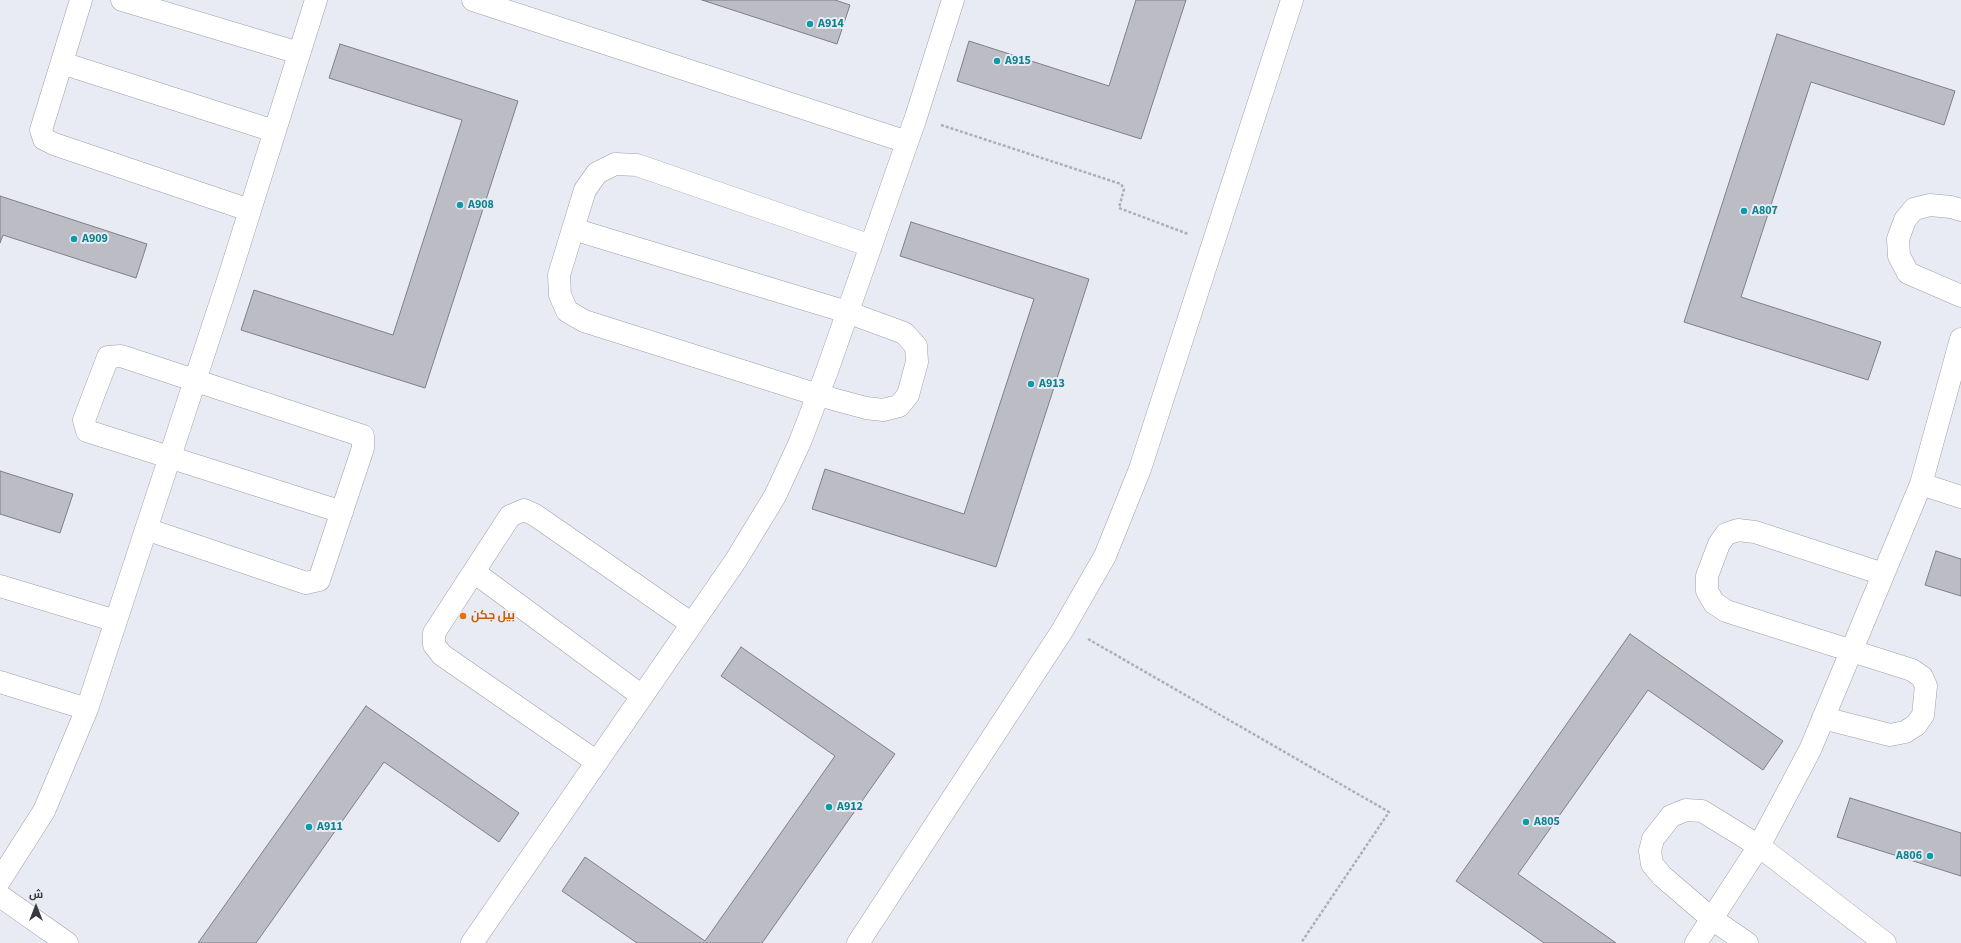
<!DOCTYPE html>
<meta charset="utf-8">
<style>
body{margin:0}
#map{position:relative;width:1961px;height:943px;overflow:hidden;background:#e8ebf3;font-family:"Source Sans 3",Cairo,sans-serif}
canvas{display:block}
.north{position:absolute;left:16px;top:887px;width:40px;height:40px;-webkit-text-stroke:3px #e8ebf3;paint-order:stroke;rotate:0deg;font-size:11px;font-weight:700;line-height:16px;text-align:center;color:#383a3d}
.north::after{content:'';display:block;margin:auto;width:14px;height:18px;background:#383a3d;clip-path:polygon(50% 0,100% 100%,50% 72%,0 100%)}
</style>
<div id="map">
<canvas width="1961" height="943"></canvas>
<div class="north">ش</div>
</div>
<script>
const ctx = document.querySelector('canvas').getContext('2d');
ctx.lineJoin = 'round';
function fillPath(path, color) {
  ctx.fillStyle = color;
  ctx.fill(path, 'evenodd');
}
function toPath(rows) {
  const path = new Path2D();
  for (const r of rows) {
    path.moveTo(r[0], r[1]);
    for (let i = 2; i < r.length; i += 2) path.lineTo(r[i], r[i + 1]);
  }
  return path;
}
function stroke(path, color, width, dash) {
  ctx.strokeStyle = color;
  ctx.lineWidth = width;
  ctx.lineCap = dash ? 'butt' : 'round';
  ctx.setLineDash(dash || []);
  ctx.stroke(path);
}
function drawText(font, color, halo, rows, align = 'center') {
  ctx.font = font + ' "Source Sans 3",Cairo,sans-serif';
  ctx.lineWidth = 4;
  ctx.setLineDash([]);
  ctx.textBaseline = 'middle';
  ctx.strokeStyle = halo;
  ctx.fillStyle = color;
  for (const [text, x, y, turn = 0] of rows) {
    ctx.save();
    ctx.translate(x, y);
    ctx.rotate((+turn || 0) * Math.PI / 180);
    ctx.textAlign = isNaN(turn) ? turn : align;
    if (halo) ctx.strokeText(text, 0, 0);
    ctx.fillText(text, 0, 0);
    ctx.restore();
  }
}
const building = toPath([
 [702,0,835,0,850,5,837,44,702,0],
 [1136,0,1186,0,1141,139,957,81,969,41,1109,86,1136,0],
 [1777,34,1955,91,1944,125,1811,82,1741,297,1881,342,1868,380,1684,322,1777,34],
 [340,44,518,101,425,388,241,330,254,290,393,335,462,120,329,78,340,44],
 [0,196,147,244,136,278,3,235,0,243,0,196],
 [911,222,1089,279,996,567,812,509,825,469,964,514,1034,299,900,256,911,222],
 [0,471,73,494,60,533,0,514,0,471],
 [1936,551,1961,559,1961,596,1925,585,1936,551],
 [1630,634,1783,741,1763,770,1648,690,1518,874,1616,943,1544,943,1456,881,1630,634],
 [741,647,895,754,762,943,637,943,562,891,585,857,705,941,835,756,721,676,741,647],
 [366,706,519,813,499,842,384,762,256,943,198,943,366,706],
 [1850,798,1961,833,1961,876,1837,837,1850,798]
]);
fillPath(building, '#bcbcc4');
stroke(building, '#7f7f87', 1);
const minor = toPath([
 [81,0,41,130,44,139,54,144,249,210],
 [122,0,299,53],
 [473,0,907,142],
 [62,63,274,131],
 [1961,210,1951,207,1930,205,1914,209,1905,220,1898,239,1899,256,1908,273,1961,296],
 [573,229,847,312,904,333,916,346,917,362,908,395,899,406,883,410,866,408,818,395,584,321,567,311,560,295,559,275,573,229,585,190,597,173,615,164,637,165,871,246],
 [1921,484,1961,497],
 [146,529,306,583,319,580,363,448,363,436,121,356,108,357,84,420,87,431,342,512],
 [474,572,642,696],
 [0,586,116,621],
 [0,682,87,709],
 [1823,718,1890,735,1905,732,1916,725,1923,715,1926,686,1922,677,1912,670,1726,611,1714,603,1707,591,1707,576,1719,544,1726,534,1738,530,1755,532,1883,574],
 [597,762,442,655,434,645,434,633,510,516,524,510,535,515,692,624],
 [0,880,44,811,87,709,230,274,316,0],
 [0,896,67,943],
 [472,943,736,560,775,496,800,442,827,371,916,117,953,0],
 [858,943,1062,631,1105,556,1140,469,1292,0],
 [1696,943,1759,846,1810,750,1921,484,1961,339],
 [1747,943,1712,919,1662,876,1652,864,1650,851,1653,839,1671,816,1686,810,1702,811,1759,846,1885,943]
]);
stroke(minor, '#9da0a8', 23);
stroke(toPath([
 [941,125,1121,184,1124,189,1119,208,1188,234],
 [1088,639,1389,812,1301,943]
]), '#acafb5', 2.5, [3, 2]);
stroke(minor, '#fff', 22);
for (const [x, y, r, color] of [
 [810,24,4,"#0f9aa8"],
 [997,61,4,"#0f9aa8"],
 [460,205,4,"#0f9aa8"],
 [1744,211,4,"#0f9aa8"],
 [74,239,4,"#0f9aa8"],
 [1031,384,4,"#0f9aa8"],
 [463,616,4,"#e8710a"],
 [829,807,4,"#0f9aa8"],
 [1526,822,4,"#0f9aa8"],
 [309,827,4,"#0f9aa8"],
 [1930,856,4,"#0f9aa8"]
]) {
  const dot = new Path2D();
  dot.arc(x, y, r, 0, 2 * Math.PI);
  ctx.fillStyle = color;
  ctx.fill(dot);
  stroke(dot, '#e8ebf3', 1.5);
}
drawText('bold 12px', '#0d838f', '#e8ebf3', [
 ["A914",818,24],
 ["A915",1005,61],
 ["A908",468,205],
 ["A807",1752,211],
 ["A909",82,239],
 ["A913",1039,384],
 ["A912",837,807],
 ["A805",1534,822],
 ["A911",317,827],
 ["A806",1922,856,"right"]
], 'left');
drawText('bold 12px', '#c56008', '#e8ebf3', [
 ["بيل جكن",471,616]
], 'left');
</script>
